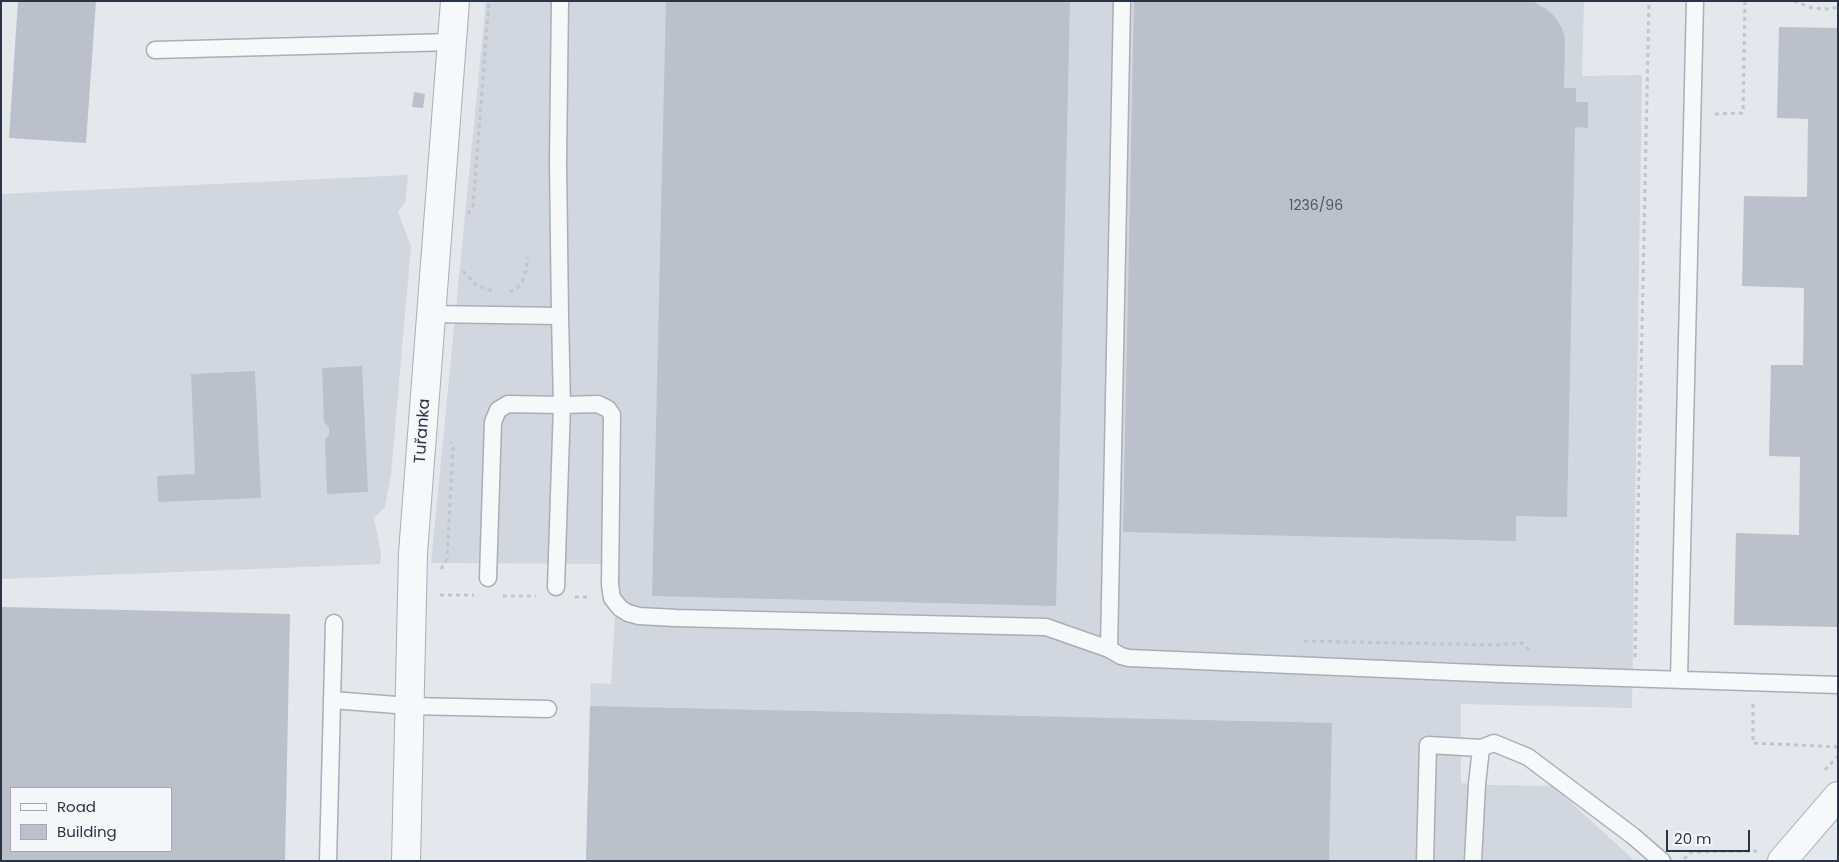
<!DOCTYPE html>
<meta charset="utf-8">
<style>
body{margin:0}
#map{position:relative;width:1839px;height:862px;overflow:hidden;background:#e4e7ec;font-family:Poppins,sans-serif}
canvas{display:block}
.frame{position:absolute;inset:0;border:2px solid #2b3445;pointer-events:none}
.legend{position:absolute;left:10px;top:787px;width:162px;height:65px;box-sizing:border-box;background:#f4f6f9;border:1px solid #a4a8b1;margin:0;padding:6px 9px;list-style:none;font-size:15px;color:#2b3445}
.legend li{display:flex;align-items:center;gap:10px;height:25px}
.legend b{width:25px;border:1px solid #a4a8b1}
.scale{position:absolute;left:1666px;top:830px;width:84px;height:22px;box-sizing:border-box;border:2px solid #2b3445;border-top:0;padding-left:6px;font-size:15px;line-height:18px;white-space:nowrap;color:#2b3445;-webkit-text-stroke:4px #f4f6f9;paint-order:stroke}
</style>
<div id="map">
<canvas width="1839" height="862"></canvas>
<div class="frame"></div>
<ul class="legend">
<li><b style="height:6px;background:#f7f8fa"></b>Road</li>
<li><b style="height:14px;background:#bbc0ca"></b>Building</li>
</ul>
<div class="scale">20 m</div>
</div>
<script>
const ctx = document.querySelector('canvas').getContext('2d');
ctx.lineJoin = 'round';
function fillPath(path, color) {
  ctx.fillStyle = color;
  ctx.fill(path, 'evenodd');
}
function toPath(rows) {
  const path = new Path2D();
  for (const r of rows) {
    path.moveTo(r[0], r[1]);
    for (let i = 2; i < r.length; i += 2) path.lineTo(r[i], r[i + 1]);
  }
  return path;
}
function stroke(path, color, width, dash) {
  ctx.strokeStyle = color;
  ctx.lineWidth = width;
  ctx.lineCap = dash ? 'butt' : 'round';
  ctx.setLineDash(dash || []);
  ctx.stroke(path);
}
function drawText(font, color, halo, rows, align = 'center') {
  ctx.font = font + ' Poppins,sans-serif';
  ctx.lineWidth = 4;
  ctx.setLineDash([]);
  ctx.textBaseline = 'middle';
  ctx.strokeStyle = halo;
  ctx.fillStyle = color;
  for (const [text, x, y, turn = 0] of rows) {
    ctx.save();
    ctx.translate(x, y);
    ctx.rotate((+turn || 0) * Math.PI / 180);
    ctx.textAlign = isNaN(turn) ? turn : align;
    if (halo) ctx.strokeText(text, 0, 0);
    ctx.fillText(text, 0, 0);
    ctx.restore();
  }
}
fillPath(toPath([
 [486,1,1584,1,1582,76,1642,75,1632,708,1461,704,1461,783,1490,785,1553,786,1635,861,586,861,591,683,611,684,618,564,431,563],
 [408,175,405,203,398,212,411,246,391,474,385,507,374,518,381,554,380,564,1,579,1,194]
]), '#d2d6de');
fillPath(toPath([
 [18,1,96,1,86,143,9,138],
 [666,1,1070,1,1056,606,652,596],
 [1134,1,1532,1,1546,9,1554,16,1562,28,1565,39,1564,88,1576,88,1576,102,1588,102,1588,128,1575,127,1567,517,1516,516,1516,541,1123,532],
 [1779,27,1838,28,1838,627,1734,625,1736,533,1799,535,1800,457,1769,456,1771,365,1803,365,1804,288,1742,286,1744,196,1807,197,1808,119,1777,118],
 [414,92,425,94,423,108,412,107],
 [362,366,368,492,327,494,325,440,329,435,329,427,324,422,322,368],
 [255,371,261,498,158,502,157,476,195,474,191,374],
 [1,607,290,614,285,861,1,861],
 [11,788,171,788,171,851,11,851],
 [590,706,1332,723,1329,861,586,861]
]), '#bbc0ca');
const service = toPath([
 [1122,1,1109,649,1121,656,1129,658,1500,674,1838,685],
 [155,50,452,42],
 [432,314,560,316,558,162,560,1],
 [488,578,493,422,498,410,508,404,562,405,598,404,608,409,612,415,610,585,612,598,620,608,628,613,639,616,676,618,1046,627,1109,649],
 [556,587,562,405,560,316],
 [1679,679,1695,1],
 [332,700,409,706,548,709],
 [328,861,334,623],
 [1425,861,1428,745,1481,748],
 [1473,861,1477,784,1481,748,1494,743,1528,757,1633,836,1662,861]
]);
const minor = toPath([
 [406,861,413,553,455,1],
 [1782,861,1838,796]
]);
stroke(service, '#a9aeb7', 19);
stroke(minor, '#a9aeb7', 30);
stroke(toPath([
 [1794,1,1812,8,1830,9,1838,7],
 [1715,114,1743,113,1745,1],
 [468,214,473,206,489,1],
 [463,271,476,285,492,291],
 [510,292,517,288,522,282,526,271,528,257],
 [441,569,447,559,453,447,451,442],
 [440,595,474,595],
 [503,596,536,596],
 [575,597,589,597],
 [1304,641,1497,645,1522,643,1532,652],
 [1635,657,1649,1],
 [1753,704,1753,743,1838,747],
 [1825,770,1838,756],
 [1684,859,1691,852,1757,851]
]), '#c2c5cb', 3, [4, 4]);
stroke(service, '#f7f8fa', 16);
stroke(minor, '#f7f8fa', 28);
drawText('14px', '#4f5766', null, [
 ["1236/96",1316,206]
]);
drawText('16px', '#2b3445', '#f4f6f9', [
 ["Tuřanka",423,431,-86]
]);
</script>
